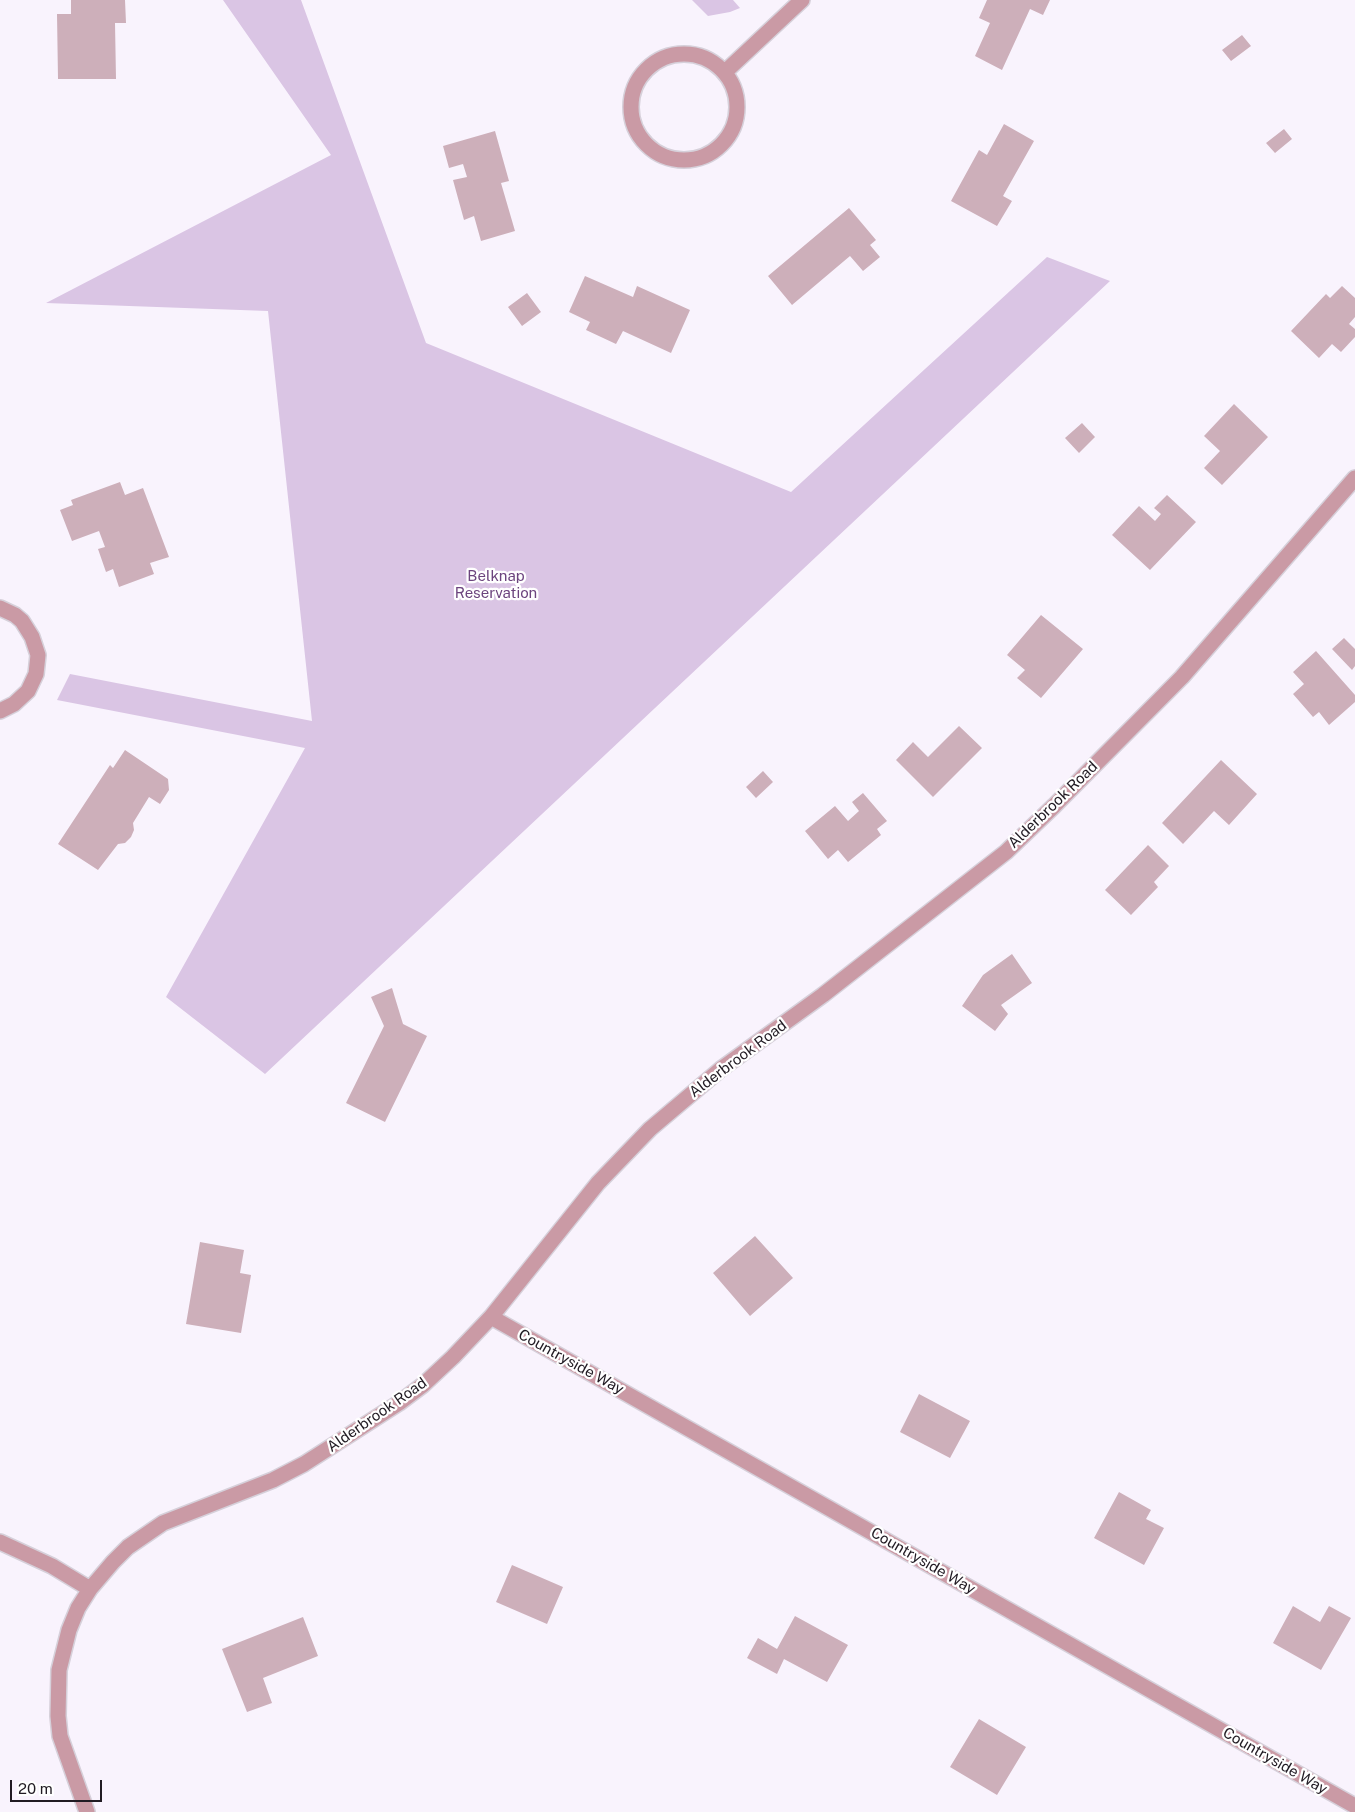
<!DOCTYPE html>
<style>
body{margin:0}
#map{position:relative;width:1355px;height:1812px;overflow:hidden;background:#f9f3fd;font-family:"Public Sans",sans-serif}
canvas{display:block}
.scale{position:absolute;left:10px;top:1780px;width:92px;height:22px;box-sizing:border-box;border:2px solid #211b23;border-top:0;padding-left:6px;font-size:15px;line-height:18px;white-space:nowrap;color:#211b23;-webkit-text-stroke:4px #fff;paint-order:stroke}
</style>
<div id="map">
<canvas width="1355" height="1812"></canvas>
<div class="scale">20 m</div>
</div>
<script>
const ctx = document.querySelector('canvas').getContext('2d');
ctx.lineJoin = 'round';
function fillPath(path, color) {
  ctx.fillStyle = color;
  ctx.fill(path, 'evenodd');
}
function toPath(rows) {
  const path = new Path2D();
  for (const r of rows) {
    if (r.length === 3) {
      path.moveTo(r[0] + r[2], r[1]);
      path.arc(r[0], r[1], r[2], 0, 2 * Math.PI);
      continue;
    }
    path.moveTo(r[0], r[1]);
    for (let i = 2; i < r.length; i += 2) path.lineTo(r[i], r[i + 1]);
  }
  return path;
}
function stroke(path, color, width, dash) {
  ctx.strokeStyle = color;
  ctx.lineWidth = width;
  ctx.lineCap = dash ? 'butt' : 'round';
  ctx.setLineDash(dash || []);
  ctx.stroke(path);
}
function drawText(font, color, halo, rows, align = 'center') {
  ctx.font = font + ' "Public Sans",sans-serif';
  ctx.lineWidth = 4.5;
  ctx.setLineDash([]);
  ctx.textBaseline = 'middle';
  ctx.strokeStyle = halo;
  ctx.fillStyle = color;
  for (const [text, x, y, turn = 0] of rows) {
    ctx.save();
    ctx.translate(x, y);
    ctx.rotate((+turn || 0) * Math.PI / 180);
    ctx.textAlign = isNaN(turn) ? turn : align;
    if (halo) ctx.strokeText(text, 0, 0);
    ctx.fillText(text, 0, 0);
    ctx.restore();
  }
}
fillPath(toPath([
 [223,0,301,0,426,343,791,492,1047,257,1110,281,265,1074,166,997,305,748,57,700,70,674,312,721,268,311,46,303,331,155],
 [692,0,733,0,740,8,730,12,708,16]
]), '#dac5e4');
fillPath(toPath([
 [71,0,125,0,126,23,115,23,116,79,58,79,57,14,71,14],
 [987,0,1050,0,1043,15,1030,9,1002,70,975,56,990,23,979,18],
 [1242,35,1251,46,1231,61,1222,50],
 [1004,124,1034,141,1003,196,1012,201,997,226,951,201,979,150,987,155],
 [1284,129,1292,139,1275,153,1266,143],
 [495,131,509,181,501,183,515,231,481,241,474,216,464,220,453,180,467,177,463,164,449,168,443,146],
 [849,208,876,240,870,245,880,257,863,271,850,256,792,305,768,276],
 [585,276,633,297,637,286,690,310,671,353,623,331,616,344,586,330,590,322,569,312],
 [1342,286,1355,298,1355,317,1349,324,1355,329,1355,337,1341,352,1332,344,1319,358,1291,331,1326,294,1330,298],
 [527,293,541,312,522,326,508,307],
 [1234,404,1268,437,1222,485,1204,468,1220,451,1204,436],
 [1082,423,1095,437,1079,453,1065,438],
 [120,482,125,495,143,488,169,557,150,563,154,574,119,587,113,569,106,572,98,549,105,547,99,531,72,541,60,510,73,505,71,500],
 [1167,495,1196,522,1150,570,1112,535,1139,506,1155,521,1161,514,1154,508],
 [1041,615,1083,649,1041,698,1017,678,1025,670,1007,655],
 [1344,638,1355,649,1355,666,1352,670,1332,649],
 [1316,651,1355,695,1355,702,1329,725,1319,712,1313,717,1293,694,1304,684,1293,672],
 [959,726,982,748,933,797,896,760,913,742,928,757],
 [125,750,168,779,169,790,160,804,149,797,133,823,134,830,131,837,125,843,118,844,98,870,58,844,110,765,113,768],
 [1221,760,1257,794,1229,825,1214,811,1183,844,1162,823],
 [763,771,773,782,756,798,746,787],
 [863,793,887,821,877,829,881,835,848,862,838,850,828,859,805,831,835,806,848,821,859,811,852,802],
 [1148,845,1169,866,1154,882,1158,887,1131,915,1105,890],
 [1012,954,1032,983,1001,1005,1008,1014,995,1031,962,1006,983,975],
 [392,988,403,1024,427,1036,385,1122,346,1103,384,1026,371,997],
 [755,1236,793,1278,750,1316,713,1273],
 [200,1242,244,1250,240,1273,251,1275,241,1333,186,1324],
 [919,1394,970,1421,950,1458,900,1432],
 [1119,1492,1151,1510,1146,1519,1164,1528,1144,1565,1094,1538],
 [512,1565,563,1587,547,1624,496,1602],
 [1293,1606,1320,1622,1329,1606,1351,1618,1321,1670,1273,1643],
 [795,1616,848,1645,827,1682,784,1659,777,1674,747,1658,758,1638,777,1649],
 [303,1617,318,1656,263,1678,272,1703,247,1712,222,1649],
 [979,1719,1026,1747,997,1795,950,1767]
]), '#cdafba');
const street = toPath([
 [684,107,53],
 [725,72,802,0],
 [0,608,15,615,22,621,32,637,38,655,36,674,28,691,14,704,0,711],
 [491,1317,1355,1806],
 [0,1542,52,1566,90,1589],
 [87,1812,60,1736,58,1716,59,1670,69,1630,78,1608,90,1589,113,1562,128,1547,163,1523,273,1480,304,1464,399,1403,423,1385,453,1357,491,1317,598,1183,650,1129,721,1069,823,995,1006,852,1054,806,1182,677,1355,478]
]);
stroke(street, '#d6d0da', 18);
stroke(street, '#ca9aa5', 15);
drawText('15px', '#6c447e', '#fff', [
 ["Belknap",496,576],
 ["Reservation",496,593]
]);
drawText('15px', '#211b23', '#fff', [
 ["Alderbrook Road",1053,805,-44],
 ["Alderbrook Road",738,1059,-37],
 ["Countryside Way",571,1362,29],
 ["Alderbrook Road",377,1415,-35],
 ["Countryside Way",923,1561,30],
 ["Countryside Way",1275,1761,30]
]);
</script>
